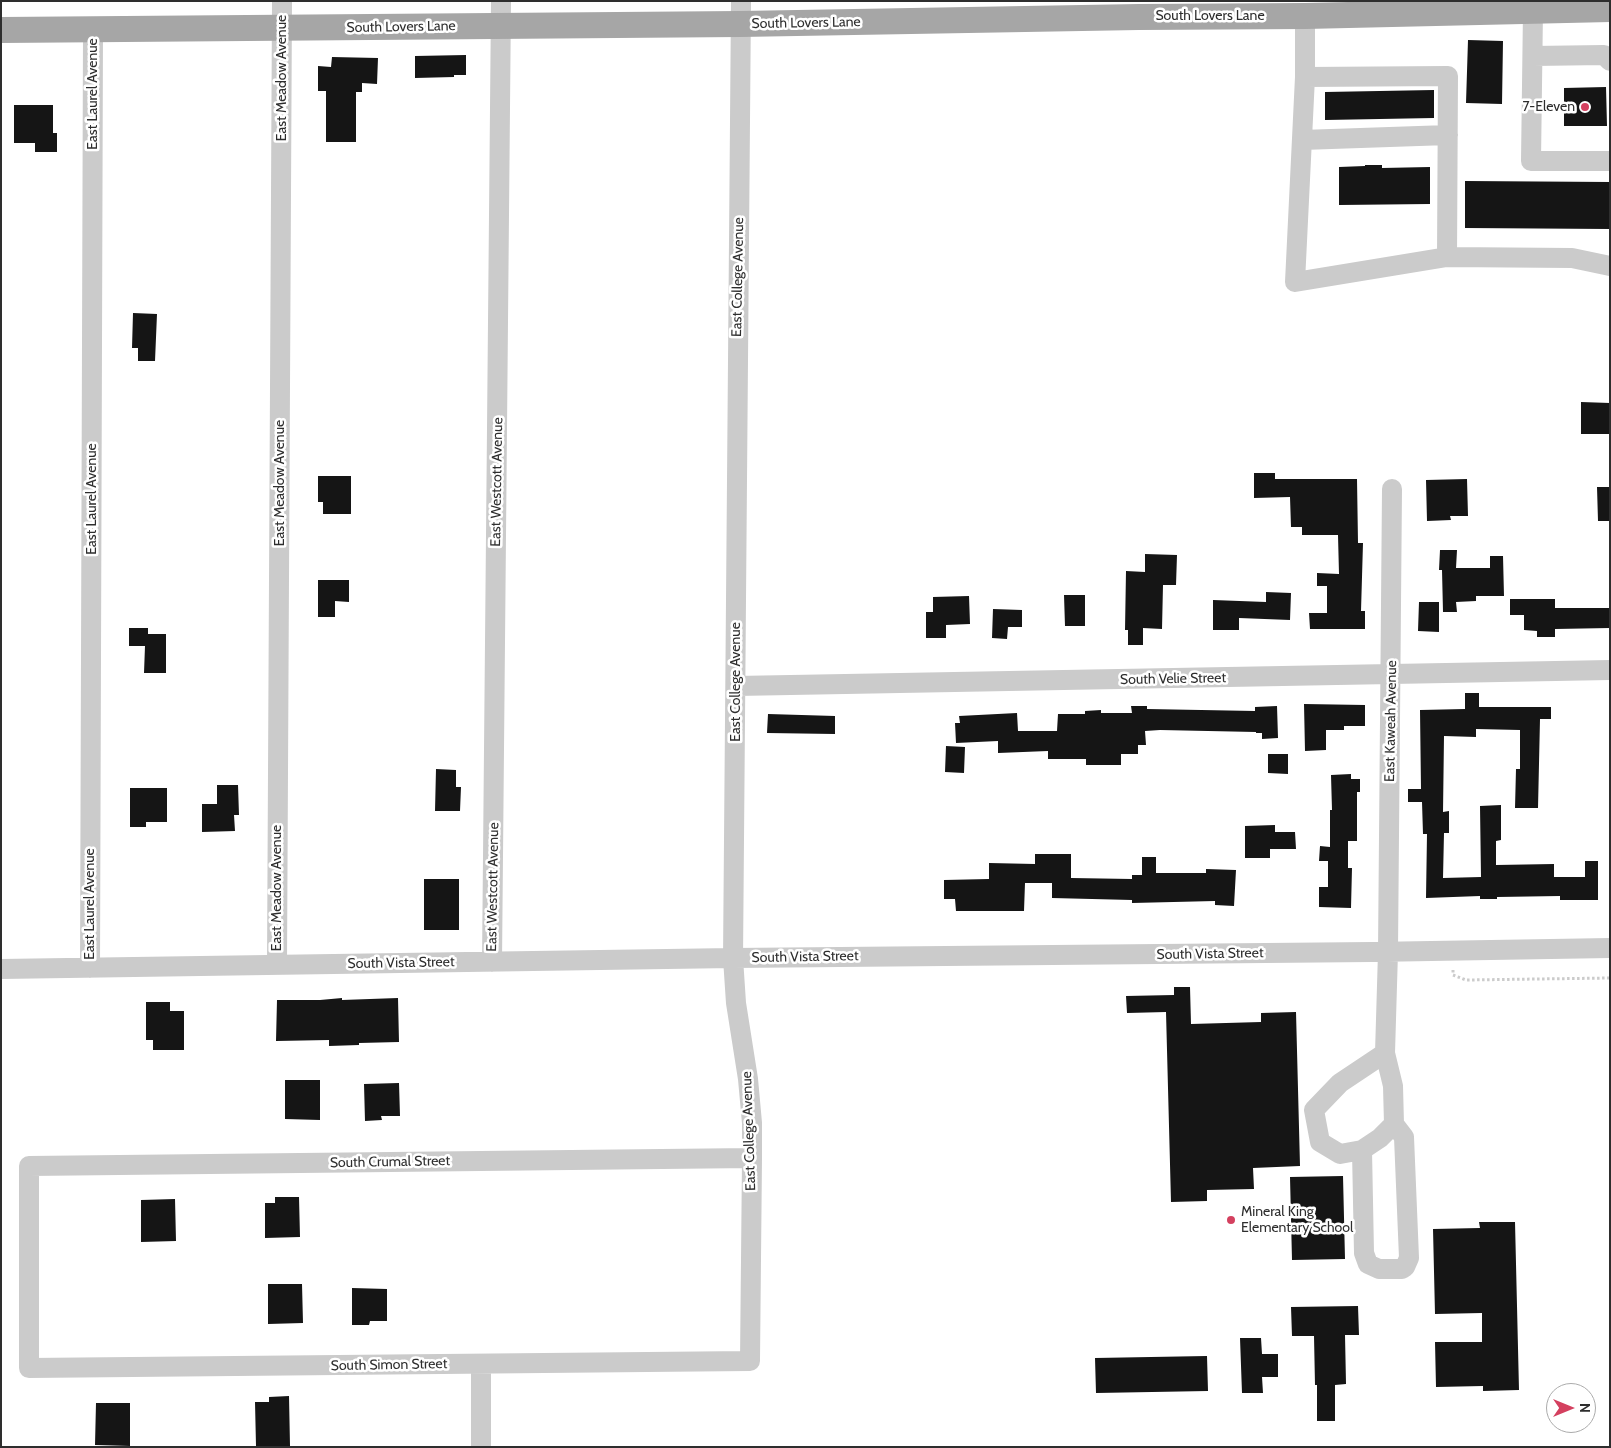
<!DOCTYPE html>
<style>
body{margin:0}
#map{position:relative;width:1611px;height:1448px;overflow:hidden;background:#fff;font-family:Cabin,sans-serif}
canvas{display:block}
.frame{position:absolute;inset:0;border:2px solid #2e2e2e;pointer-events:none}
.north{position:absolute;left:1546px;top:1383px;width:50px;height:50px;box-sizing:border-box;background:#fff;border:1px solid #ababab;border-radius:50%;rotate:90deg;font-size:14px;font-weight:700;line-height:20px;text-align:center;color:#2e2e2e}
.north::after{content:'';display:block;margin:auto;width:18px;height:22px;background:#d4405f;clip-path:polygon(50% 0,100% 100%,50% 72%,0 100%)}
</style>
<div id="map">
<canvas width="1611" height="1448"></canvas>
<div class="frame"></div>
<div class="north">N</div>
</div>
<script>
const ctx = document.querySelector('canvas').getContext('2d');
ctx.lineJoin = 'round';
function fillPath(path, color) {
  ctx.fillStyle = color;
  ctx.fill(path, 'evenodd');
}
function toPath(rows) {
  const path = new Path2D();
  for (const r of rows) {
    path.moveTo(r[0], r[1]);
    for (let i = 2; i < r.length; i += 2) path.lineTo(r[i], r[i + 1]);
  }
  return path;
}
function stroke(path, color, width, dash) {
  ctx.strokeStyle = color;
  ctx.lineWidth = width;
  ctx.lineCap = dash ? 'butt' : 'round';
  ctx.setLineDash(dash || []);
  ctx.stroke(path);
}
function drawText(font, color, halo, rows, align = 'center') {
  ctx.font = font + ' Cabin,sans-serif';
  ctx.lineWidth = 5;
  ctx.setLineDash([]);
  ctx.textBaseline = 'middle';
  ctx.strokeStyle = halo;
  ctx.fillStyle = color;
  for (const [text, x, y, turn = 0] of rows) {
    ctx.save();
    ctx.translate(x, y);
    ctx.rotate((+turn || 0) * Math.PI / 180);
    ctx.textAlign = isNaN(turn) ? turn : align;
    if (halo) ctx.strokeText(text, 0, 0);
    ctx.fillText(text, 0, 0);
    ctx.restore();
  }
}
fillPath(toPath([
 [1468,40,1503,41,1502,104,1466,103],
 [466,55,466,75,454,75,454,77,415,78,415,56],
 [332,57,378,58,377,84,362,83,362,92,356,92,356,142,326,142,326,91,318,91,318,66,331,67],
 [1606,87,1607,126,1564,126,1564,88],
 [1434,90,1434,118,1325,120,1325,92],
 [14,105,53,105,53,133,57,133,57,152,35,152,35,143,14,143],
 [1365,165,1382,165,1382,168,1430,167,1430,204,1339,205,1339,167,1365,166],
 [1465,181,1610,182,1610,229,1465,228],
 [133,313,157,314,155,361,138,361,138,348,132,348],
 [1581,402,1610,403,1610,434,1581,434],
 [1254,473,1275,473,1275,479,1357,479,1358,543,1363,543,1361,611,1365,611,1365,629,1310,629,1309,613,1327,613,1327,586,1317,586,1317,573,1339,574,1338,535,1302,535,1302,527,1291,527,1290,497,1254,498],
 [318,476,351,476,351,514,323,514,323,502,318,502],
 [1467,479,1468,516,1450,516,1451,520,1427,521,1426,480],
 [1597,487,1610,487,1610,521,1598,521],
 [1440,550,1457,550,1456,568,1490,568,1490,556,1503,556,1504,596,1476,596,1476,601,1456,602,1457,612,1443,612,1442,570,1439,570],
 [1145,554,1177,555,1176,585,1163,585,1162,629,1143,628,1143,645,1128,645,1128,630,1125,630,1126,571,1145,572],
 [318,580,349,580,349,602,335,601,335,617,318,617],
 [1266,592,1291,593,1290,620,1239,618,1239,630,1213,630,1213,600,1266,602],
 [1064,595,1085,595,1085,626,1065,626],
 [969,596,970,624,946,625,946,638,926,638,926,612,933,612,933,597],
 [1510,599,1555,599,1555,608,1610,608,1610,628,1555,629,1555,637,1537,637,1537,631,1524,630,1524,615,1510,615],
 [1419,602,1439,602,1439,632,1418,631],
 [993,609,1022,610,1022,627,1008,627,1007,639,992,638],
 [129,628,148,628,148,634,166,634,166,673,144,673,145,646,129,646],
 [1465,693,1479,693,1479,707,1551,707,1551,719,1540,719,1538,808,1515,808,1516,769,1520,769,1520,730,1476,729,1476,737,1444,736,1443,812,1449,811,1449,833,1444,833,1443,878,1481,877,1480,806,1501,805,1501,840,1496,841,1496,865,1554,864,1554,877,1585,877,1585,861,1598,861,1598,900,1560,900,1560,896,1497,897,1497,899,1480,899,1480,896,1426,898,1427,834,1423,834,1422,802,1408,802,1408,789,1421,789,1420,710,1465,709],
 [1304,704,1365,705,1365,726,1344,726,1344,730,1326,730,1326,750,1305,751],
 [1131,706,1147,706,1147,709,1255,711,1255,707,1277,706,1278,738,1262,739,1262,733,1256,733,1256,732,1160,730,1145,731,1146,745,1138,745,1138,754,1121,754,1121,765,1086,765,1086,759,1048,759,1048,751,998,753,998,741,956,743,955,723,960,723,959,716,1017,713,1018,731,1057,731,1058,714,1085,714,1085,711,1101,710,1101,713,1132,713],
 [768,714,835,716,835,734,767,733],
 [946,746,965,747,964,773,945,772],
 [1268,754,1288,754,1288,774,1268,773],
 [436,769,456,770,456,787,461,787,460,811,435,811],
 [1351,774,1351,779,1360,779,1360,792,1357,792,1357,841,1348,841,1348,868,1352,868,1351,908,1319,907,1319,887,1328,887,1328,861,1319,861,1320,846,1330,847,1330,810,1332,810,1331,775],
 [217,785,238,785,239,815,234,815,235,831,202,832,202,804,217,804],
 [130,788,167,788,167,822,146,822,146,827,130,827],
 [1275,825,1275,832,1295,832,1296,849,1270,849,1270,858,1245,858,1245,826],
 [1035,854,1071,854,1071,878,1132,879,1132,875,1142,875,1142,857,1156,857,1156,873,1206,873,1206,869,1236,870,1234,906,1215,905,1215,901,1132,903,1132,900,1052,898,1052,883,1025,883,1024,911,956,911,955,899,944,899,944,880,989,879,989,863,1035,864],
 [424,879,459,879,459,930,424,930],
 [1174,987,1190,987,1191,1024,1261,1022,1261,1013,1296,1012,1300,1166,1253,1168,1254,1189,1207,1190,1207,1201,1171,1202,1166,1012,1127,1013,1126,996,1174,995],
 [342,998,342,1000,398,998,399,1042,359,1043,359,1045,329,1046,329,1040,276,1041,277,1000,320,1000],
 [146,1002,170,1002,170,1011,184,1011,184,1050,153,1050,153,1040,146,1040],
 [285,1080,320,1080,320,1120,285,1119],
 [399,1083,400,1116,381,1116,382,1120,365,1121,364,1084],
 [1343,1176,1345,1259,1292,1260,1290,1177],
 [275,1197,299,1197,300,1237,265,1238,265,1203,275,1203],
 [175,1199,176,1241,141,1242,141,1200],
 [1479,1222,1515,1222,1519,1390,1483,1391,1483,1386,1436,1387,1435,1342,1482,1342,1482,1313,1435,1314,1433,1229,1480,1228],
 [268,1284,302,1284,303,1323,268,1324],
 [352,1288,387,1289,387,1321,370,1321,369,1325,352,1325],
 [1358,1306,1359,1335,1345,1335,1346,1384,1335,1385,1335,1421,1317,1421,1317,1385,1315,1385,1314,1336,1292,1336,1291,1307],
 [1240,1338,1261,1338,1262,1354,1278,1354,1278,1377,1262,1377,1263,1393,1242,1393],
 [1207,1356,1208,1391,1096,1393,1095,1358],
 [289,1396,290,1446,256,1446,255,1402,269,1402,269,1397],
 [96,1403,130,1403,130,1446,95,1445]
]), '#151515');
stroke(toPath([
 [1453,970,1453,975,1466,980,1610,978]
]), '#cbcbcb', 3, [2.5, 2.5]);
stroke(toPath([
 [741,1,733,958,736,1003,748,1079,752,1123,752,1158,750,1361,29,1368,29,1166,752,1158],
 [1533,10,1531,161,1610,161],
 [1305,16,1305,77,1295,282,1447,257,1572,258,1610,266],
 [1533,56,1604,55,1610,61],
 [1305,77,1448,76,1447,257],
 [1302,140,1448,135],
 [736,686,1610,670],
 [492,962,501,1],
 [277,964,282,1],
 [90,968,93,30],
 [1,969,733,958,1372,952,1610,948],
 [1385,1053,1340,1083,1314,1110,1320,1142,1340,1154,1362,1150,1380,1138,1394,1124,1393,1086,1385,1053,1388,952,1392,489],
 [1362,1150,1364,1253,1368,1264,1379,1269,1402,1269,1405,1267,1409,1258,1404,1137,1394,1124],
 [481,1364,481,1447]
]), '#cbcbcb', 20);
stroke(toPath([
 [1,30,740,24,1139,17,1305,16,1610,9]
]), '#a6a6a6', 26);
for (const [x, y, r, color] of [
 [1585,107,5,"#d4405f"],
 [1231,1220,5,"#d4405f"]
]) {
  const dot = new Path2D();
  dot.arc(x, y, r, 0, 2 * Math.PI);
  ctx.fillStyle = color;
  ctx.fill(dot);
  stroke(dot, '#fff', 2);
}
drawText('14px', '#2e2e2e', '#fff', [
 ["South Lovers Lane",1210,16],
 ["South Lovers Lane",806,23,-1],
 ["South Lovers Lane",401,27,-1],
 ["East Meadow Avenue",282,78,-90],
 ["East Laurel Avenue",93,94,-90],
 ["East College Avenue",738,277,-89],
 ["East Westcott Avenue",497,482,-89],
 ["East Meadow Avenue",280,483,-90],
 ["East Laurel Avenue",92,499,-90],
 ["South Velie Street",1173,679,-1],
 ["East College Avenue",736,682,-90],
 ["East Kaweah Avenue",1391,721,-89],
 ["East Westcott Avenue",493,887,-89],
 ["East Meadow Avenue",277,888,-90],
 ["East Laurel Avenue",90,904,-90],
 ["South Vista Street",1210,954,-1],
 ["South Vista Street",805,957,-1],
 ["South Vista Street",401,963,-1],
 ["East College Avenue",749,1131,-92],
 ["South Crumal Street",390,1162,-1],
 ["South Simon Street",389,1365,-1]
]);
drawText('14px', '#2e2e2e', '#fff', [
 ["7-Eleven",1575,107],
 ["Mineral King",1241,1212,"left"],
 ["Elementary School",1241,1228,"left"]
], 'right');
</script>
